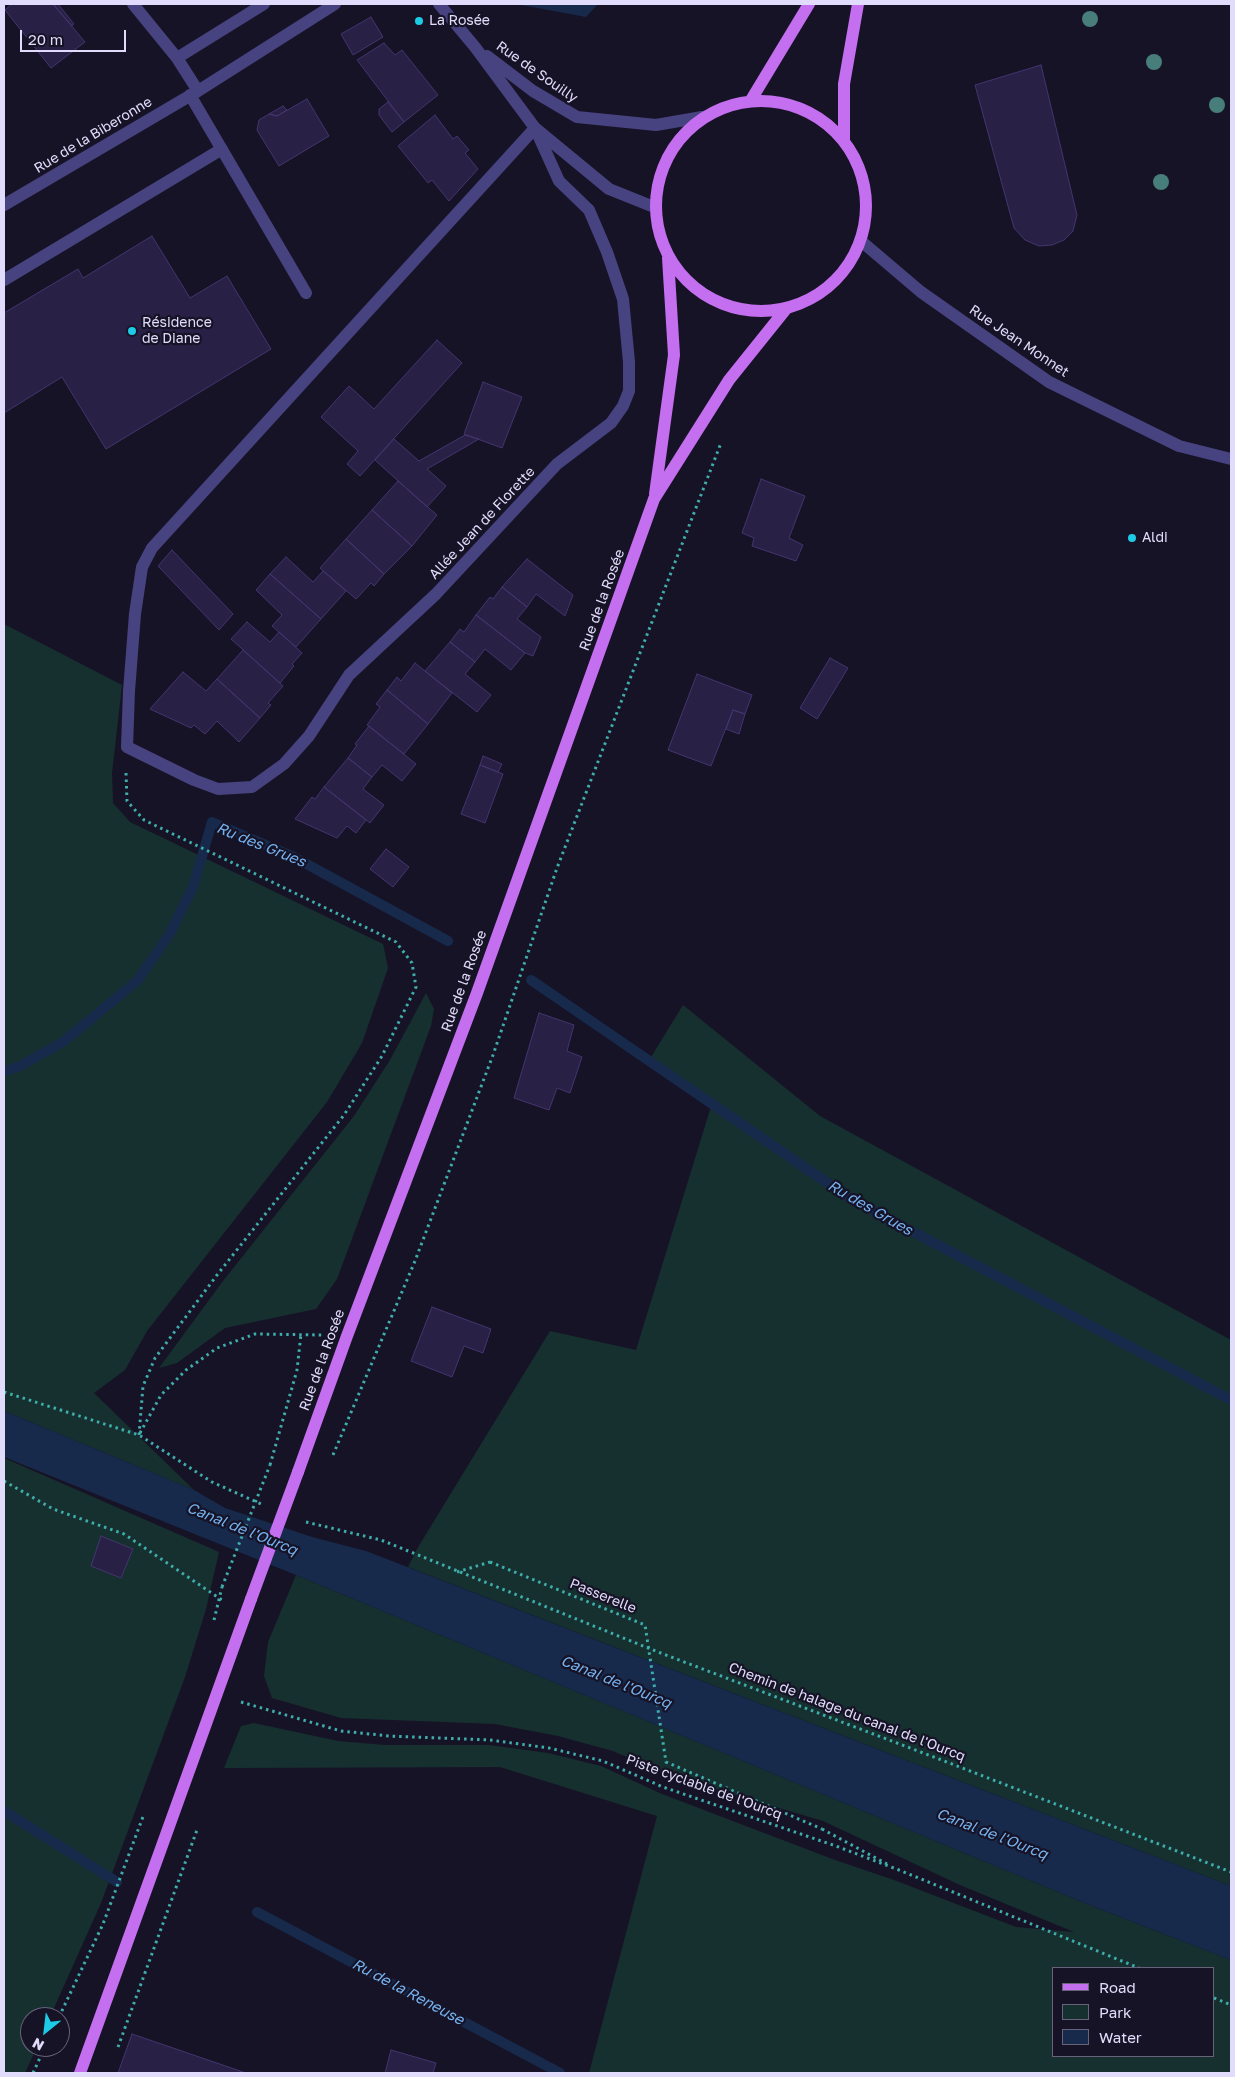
<!DOCTYPE html>
<meta charset="utf-8">
<style>
body{margin:0}
#map{position:relative;width:1235px;height:2077px;overflow:hidden;background:#171326;font-family:"Golos Text",sans-serif}
canvas{display:block}
.frame{position:absolute;inset:0;border:5px solid #e1dcfb;pointer-events:none}
.legend{position:absolute;left:1052px;top:1967px;width:162px;height:90px;box-sizing:border-box;background:#171326;border:1px solid #68637b;margin:0;padding:6px 9px;list-style:none;font-size:15px;color:#e1dcfb}
.legend li{display:flex;align-items:center;gap:10px;height:25px}
.legend b{width:25px;border:1px solid #68637b}
.north{position:absolute;left:20px;top:2007px;width:50px;height:50px;box-sizing:border-box;background:#171326;border:1px solid #68637b;border-radius:50%;rotate:209deg;font-size:14px;font-weight:700;line-height:20px;text-align:center;color:#e1dcfb}
.north::after{content:'';display:block;margin:auto;width:18px;height:22px;background:#1dcbe6;clip-path:polygon(50% 0,100% 100%,50% 72%,0 100%)}
.scale{position:absolute;left:20px;top:30px;width:106px;height:22px;box-sizing:border-box;border:2px solid #e1dcfb;border-top:0;padding-left:6px;font-size:15px;line-height:18px;white-space:nowrap;color:#e1dcfb;-webkit-text-stroke:4px #171326;paint-order:stroke}
</style>
<div id="map">
<canvas width="1235" height="2077"></canvas>
<div class="frame"></div>
<ul class="legend">
<li><b style="height:6px;background:#c46fef"></b>Road</li>
<li><b style="height:14px;background:#163030"></b>Park</li>
<li><b style="height:14px;background:#172a4c"></b>Water</li>
</ul>
<div class="north">N</div>
<div class="scale">20 m</div>
</div>
<script>
const ctx = document.querySelector('canvas').getContext('2d');
ctx.lineJoin = 'round';
function fillPath(path, color) {
  ctx.fillStyle = color;
  ctx.fill(path, 'evenodd');
}
function toPath(rows) {
  const path = new Path2D();
  for (const r of rows) {
    if (r.length === 3) {
      path.moveTo(r[0] + r[2], r[1]);
      path.arc(r[0], r[1], r[2], 0, 2 * Math.PI);
      continue;
    }
    path.moveTo(r[0], r[1]);
    for (let i = 2; i < r.length; i += 2) path.lineTo(r[i], r[i + 1]);
  }
  return path;
}
function stroke(path, color, width, dash) {
  ctx.strokeStyle = color;
  ctx.lineWidth = width;
  ctx.lineCap = dash ? 'butt' : 'round';
  ctx.setLineDash(dash || []);
  ctx.stroke(path);
}
function drawText(font, color, halo, rows, align = 'center') {
  ctx.font = font + ' "Golos Text",sans-serif';
  ctx.lineWidth = 4.5;
  ctx.setLineDash([]);
  ctx.textBaseline = 'middle';
  ctx.strokeStyle = halo;
  ctx.fillStyle = color;
  for (const [text, x, y, turn = 0] of rows) {
    ctx.save();
    ctx.translate(x, y);
    ctx.rotate((+turn || 0) * Math.PI / 180);
    ctx.textAlign = isNaN(turn) ? turn : align;
    if (halo) ctx.strokeText(text, 0, 0);
    ctx.fillText(text, 0, 0);
    ctx.restore();
  }
}
fillPath(toPath([
 [4,624,122,685,112,773,113,803,130,822,383,944,388,968,362,1043,327,1102,147,1331,125,1370,94,1393,194,1490,4,1411],
 [426,993,434,1009,431,1026,337,1279,316,1309,225,1328,177,1363,159,1368,223,1281,354,1116,390,1060],
 [683,1005,820,1116,1231,1340,1231,1886,408,1567,417,1549,550,1331,636,1350,713,1100,651,1057],
 [4,1458,219,1552,206,1609,185,1677,101,1903,50,2017,30,2017,30,2047,37,2047,25,2073,4,2073],
 [296,1575,1087,1904,1231,1960,1231,2073,589,2073,657,1816,500,1767,224,1768,241,1726,254,1723,338,1741,385,1745,489,1745,548,1753,601,1766,662,1794,835,1860,894,1880,1016,1927,1074,1932,960,1885,823,1821,668,1775,613,1751,558,1736,495,1724,341,1718,272,1698,264,1676,268,1642],
 [1054,1968,1214,1968,1214,2056,1054,2056]
]), '#163030');
fillPath(toPath([
 [516,4,598,4,586,17],
 [4,1411,194,1490,225,1508,312,1537,366,1551,1231,1886,1231,1960,1087,1904,296,1575,4,1457]
]), '#172a4c');
stroke(toPath([
 [531,980,851,1199,1231,1400],
 [4,1071,18,1067,63,1042,137,981,169,935,193,887,212,822,292,856,448,941],
 [4,1811,117,1882],
 [257,1912,560,2073]
]), '#172a4c', 10);
const building = toPath([
 [12,4,53,4,85,42,51,68,5,10,12,4],
 [53,4,58,4,74,24,72,26,53,4],
 [371,17,383,37,353,55,341,34,371,17],
 [384,43,395,55,402,50,438,95,404,122,357,60,384,43],
 [1041,65,1077,215,1073,231,1064,240,1052,245,1039,246,1025,240,1014,228,975,85,1041,65],
 [307,99,329,136,279,166,257,130,259,120,269,114,277,116,307,99],
 [388,102,404,122,392,132,379,115,379,109,388,102],
 [283,106,287,110,277,116,269,114,283,106],
 [435,115,453,139,457,136,469,150,465,153,478,169,449,201,432,180,428,183,398,146,435,115],
 [152,236,190,298,227,276,271,349,106,449,62,377,4,413,4,313,78,269,83,278,152,236],
 [437,340,462,363,360,476,347,464,358,451,321,417,349,386,374,409,437,340],
 [483,382,522,397,502,448,464,434,483,382],
 [465,435,479,439,427,469,446,486,427,507,375,460,394,439,419,461,465,435],
 [761,479,805,496,789,538,803,545,796,561,752,546,754,538,742,533,761,479],
 [398,481,437,515,412,546,372,510,398,481],
 [372,510,412,546,384,574,346,539,372,510],
 [346,539,384,574,374,586,371,583,356,599,320,568,346,539],
 [172,550,233,614,219,630,158,566,172,550],
 [286,557,313,582,323,571,346,591,321,619,270,574,286,557],
 [527,559,573,595,565,616,536,594,527,607,502,587,527,559],
 [270,574,321,619,296,647,272,626,282,615,256,590,270,574],
 [502,587,527,607,517,619,541,637,533,656,525,653,476,615,490,597,493,599,502,587],
 [476,615,525,653,511,670,485,649,475,662,450,642,460,629,464,632,476,615],
 [247,622,270,642,279,632,302,653,292,664,294,666,280,683,231,639,247,622],
 [450,642,475,662,465,674,491,695,477,712,425,671,450,642],
 [243,650,283,686,268,703,271,705,260,718,217,679,243,650],
 [830,658,848,668,817,719,800,708,830,658],
 [415,663,452,693,428,724,387,690,397,677,401,681,415,663],
 [183,672,206,691,217,679,260,718,239,742,217,721,205,734,194,725,191,728,150,709,183,672],
 [697,674,752,695,745,714,733,710,711,766,668,750,697,674],
 [387,690,428,724,404,754,367,725,380,707,376,704,387,690],
 [733,710,745,714,739,734,726,729,733,710],
 [369,726,416,764,402,781,382,765,372,777,348,758,357,745,355,744,369,726],
 [483,756,502,764,498,772,480,765,483,756],
 [348,758,372,777,363,789,384,805,370,823,324,787,348,758],
 [480,765,503,774,485,823,461,814,480,765],
 [324,787,366,820,356,833,347,826,337,838,295,819,312,797,315,799,324,787],
 [386,849,409,867,393,887,370,869,386,849],
 [539,1013,574,1025,567,1051,582,1057,570,1093,557,1088,549,1110,514,1098,539,1013],
 [432,1307,491,1329,483,1353,464,1346,452,1377,411,1361,432,1307],
 [101,1536,133,1549,121,1578,91,1566,101,1536],
 [132,2034,246,2073,118,2073,132,2034],
 [391,2050,436,2063,433,2073,385,2073,391,2050]
]);
fillPath(building, '#292145');
stroke(building, '#43356f', 1);
stroke(toPath([
 [126,773,127,801,144,820,396,942,412,963,416,987,382,1056,344,1115,217,1275,155,1358,143,1386,139,1435],
 [4,1392,139,1435,212,1482,261,1504],
 [140,1433,161,1395,186,1370,217,1348,255,1334,322,1335],
 [333,1455,415,1261,493,1055,557,868,721,443],
 [270,1465,297,1370,301,1334],
 [4,1481,53,1509,124,1534,225,1602],
 [306,1522,381,1540,658,1652,939,1759,1231,1872],
 [457,1572,490,1562],
 [214,1620,222,1587],
 [241,1702,341,1731,389,1736,490,1740,549,1748,603,1761,663,1787,836,1846,899,1870,1139,1968],
 [822,1829,887,1864],
 [1214,1998,1231,2005],
 [59,2017,103,1924,144,1814],
 [118,2047,197,1830],
 [33,2073,45,2047]
]), '#3eadab', 3, [2.5, 4]);
stroke(toPath([
 [133,4,177,58,198,91],
 [439,4,475,47,535,128,609,189,654,207],
 [487,56,533,91,577,117,656,125,702,117],
 [177,58,264,4],
 [190,95,306,293],
 [535,128,559,181,589,210,607,252,623,299,629,362,629,391,623,406,611,423,557,464,436,594,349,675,309,736,284,764,252,787,218,789,194,780,127,747,129,691,135,614,142,567,152,548,535,128],
 [4,205,198,91,335,4],
 [861,241,921,292,1049,382,1179,446,1231,459],
 [4,280,222,149]
]), '#474380', 12);
stroke(toPath([
 [751,100,809,4],
 [761,206,105],
 [844,141,844,84,858,4],
 [655,494,674,355,668,258],
 [298,1472,347,1336,477,993,654,499,729,380,786,309],
 [80,2073,251,1599]
]), '#c46fef', 12);
stroke(toPath([
 [490,1562,645,1625,666,1762,822,1829],
 [222,1587,270,1465]
]), '#3eadab', 3, [2.5, 4]);
stroke(toPath([
 [251,1599,298,1472]
]), '#c46fef', 12);
ctx.fillStyle = '#477d7a';
for (const [x, y] of [
 [1090,19],
 [1154,62],
 [1217,105],
 [1161,182]
]) {
  ctx.beginPath();
  ctx.arc(x, y, 8, 0, 2 * Math.PI);
  ctx.fill();
}
for (const [x, y, r, color] of [
 [419,21,5,"#1dcbe6"],
 [132,331,5,"#1dcbe6"],
 [1132,538,5,"#1dcbe6"]
]) {
  const dot = new Path2D();
  dot.arc(x, y, r, 0, 2 * Math.PI);
  ctx.fillStyle = color;
  ctx.fill(dot);
  stroke(dot, '#171326', 2);
}
drawText('14px', '#e1dcfb', '#171326', [
 ["La Rosée",429,21],
 ["Résidence",142,323],
 ["de Diane",142,339],
 ["Aldi",1142,538]
], 'left');
drawText('14px', '#e1dcfb', '#171326', [
 ["Rue de Souilly",537,72,35],
 ["Rue de la Biberonne",93,135,-31],
 ["Rue Jean Monnet",1019,341,34],
 ["Allée Jean de Florette",482,523,-47],
 ["Rue de la Rosée",602,600,-70],
 ["Rue de la Rosée",464,981,-70],
 ["Rue de la Rosée",322,1360,-70],
 ["Passerelle",603,1596,22],
 ["Chemin de halage du canal de l'Ourcq",847,1712,21],
 ["Piste cyclable de l'Ourcq",704,1787,20]
]);
drawText('italic 15px', '#75b2f0', '#171326', [
 ["Ru des Grues",261,845,22],
 ["Ru des Grues",870,1208,30],
 ["Canal de l'Ourcq",242,1529,22],
 ["Canal de l'Ourcq",616,1682,22],
 ["Canal de l'Ourcq",992,1834,21],
 ["Ru de la Reneuse",408,1992,28]
]);
</script>
